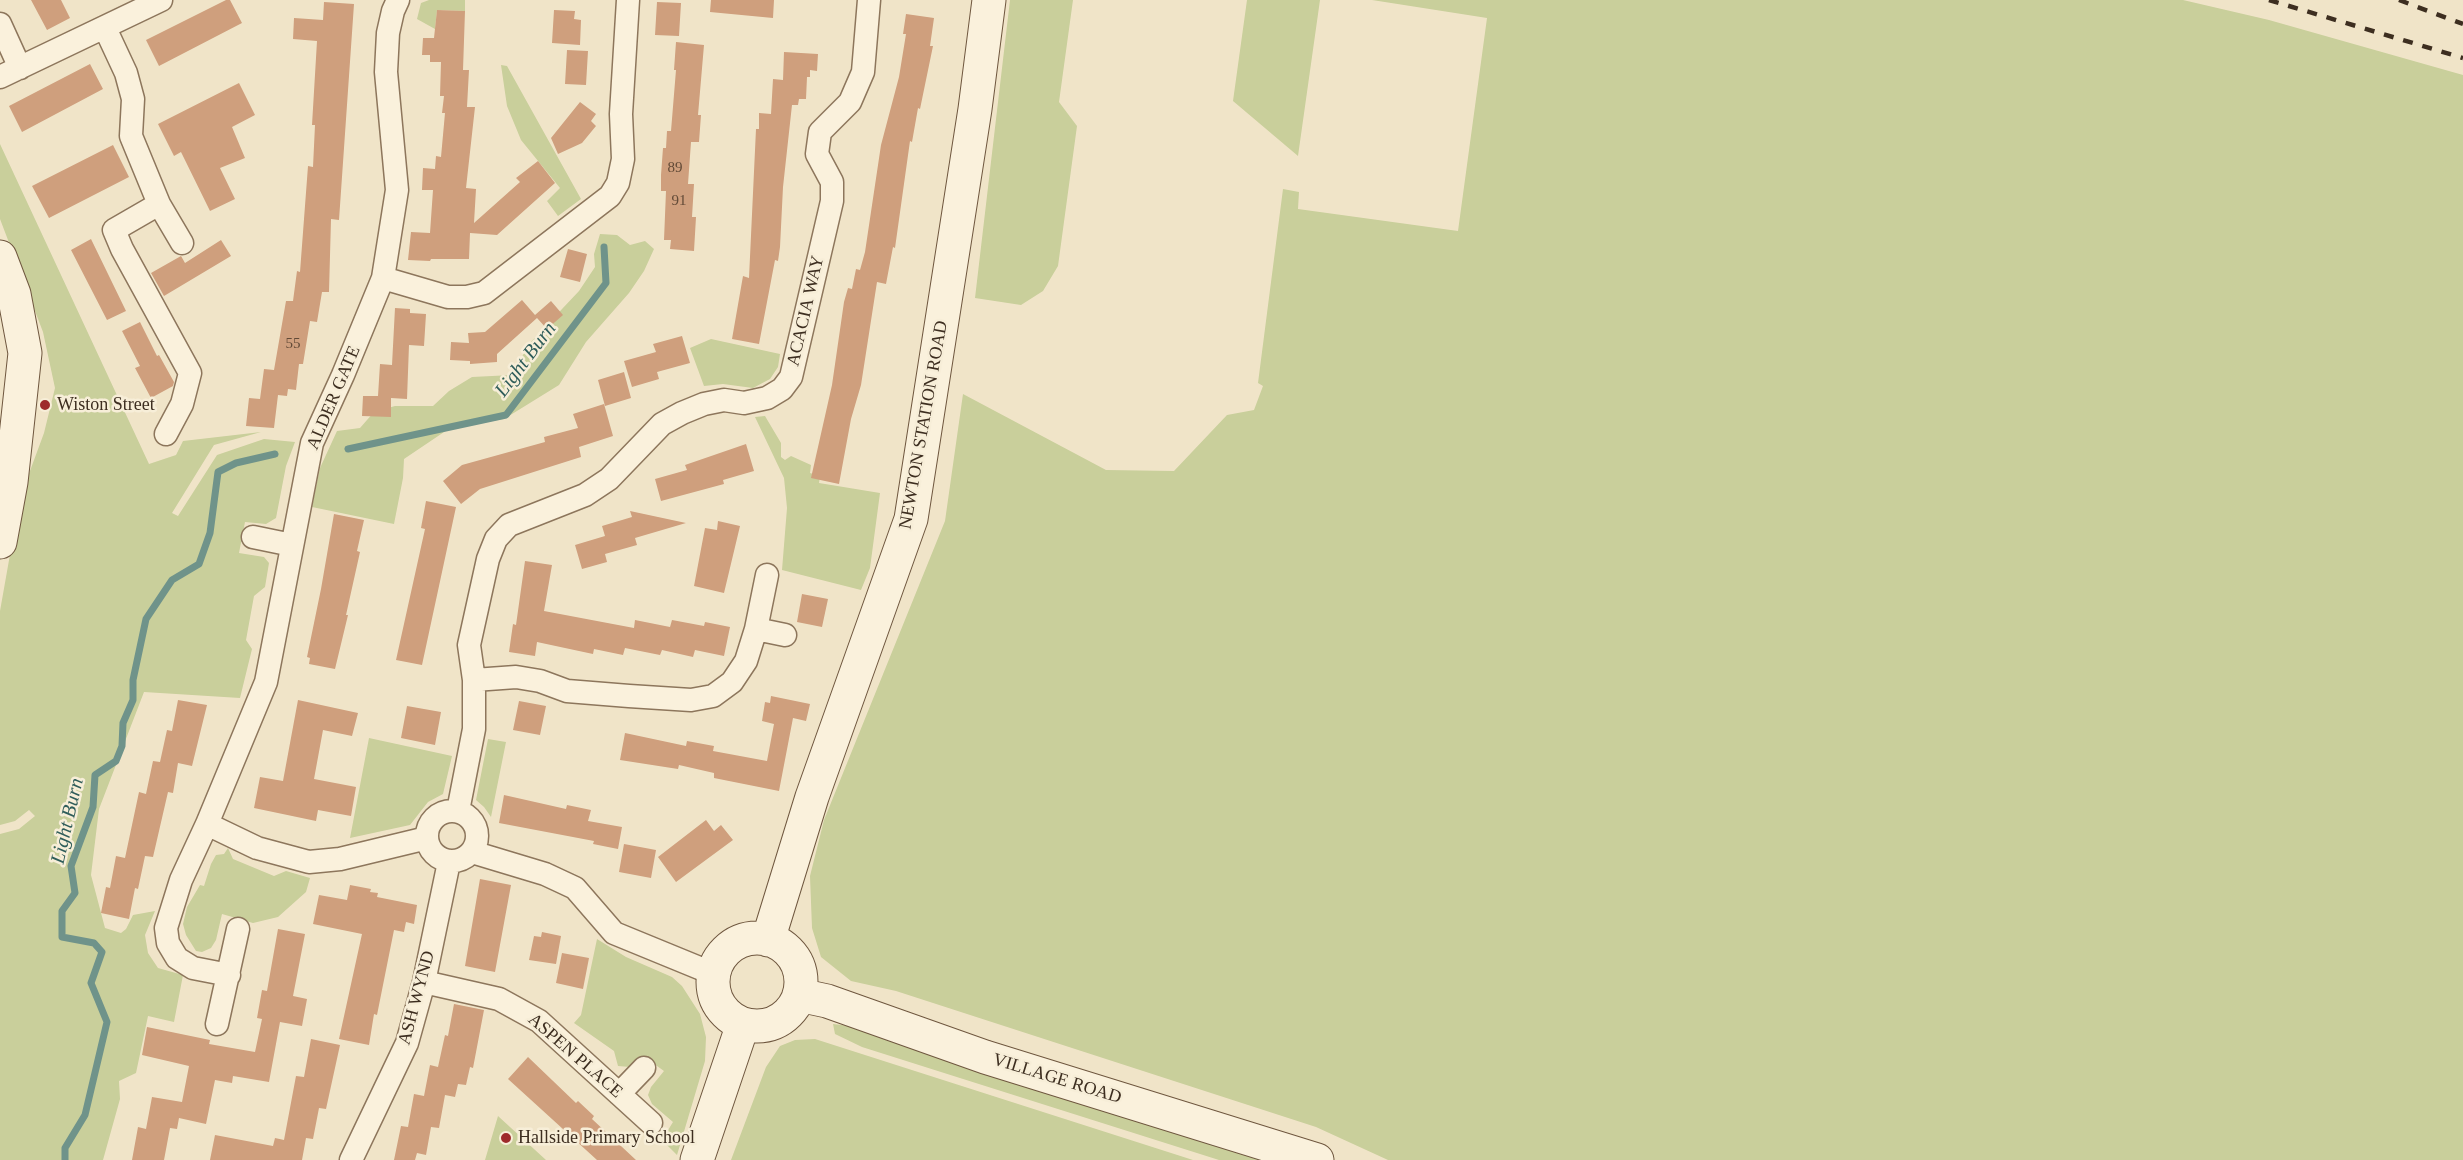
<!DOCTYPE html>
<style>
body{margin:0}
canvas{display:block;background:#f0e4c8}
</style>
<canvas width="2463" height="1160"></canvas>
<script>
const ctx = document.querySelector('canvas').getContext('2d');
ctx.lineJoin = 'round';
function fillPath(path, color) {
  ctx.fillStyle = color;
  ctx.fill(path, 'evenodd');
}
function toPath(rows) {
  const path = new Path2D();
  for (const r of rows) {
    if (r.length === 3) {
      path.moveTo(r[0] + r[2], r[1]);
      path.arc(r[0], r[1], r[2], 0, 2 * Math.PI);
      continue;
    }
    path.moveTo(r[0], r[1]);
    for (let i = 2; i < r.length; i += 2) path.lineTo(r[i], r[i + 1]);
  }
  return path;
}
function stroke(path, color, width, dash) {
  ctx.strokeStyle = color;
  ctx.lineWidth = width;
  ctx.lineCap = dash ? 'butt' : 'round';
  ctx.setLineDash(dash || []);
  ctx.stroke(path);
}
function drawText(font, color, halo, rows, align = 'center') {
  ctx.font = font + ' Georgia,serif';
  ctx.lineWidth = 5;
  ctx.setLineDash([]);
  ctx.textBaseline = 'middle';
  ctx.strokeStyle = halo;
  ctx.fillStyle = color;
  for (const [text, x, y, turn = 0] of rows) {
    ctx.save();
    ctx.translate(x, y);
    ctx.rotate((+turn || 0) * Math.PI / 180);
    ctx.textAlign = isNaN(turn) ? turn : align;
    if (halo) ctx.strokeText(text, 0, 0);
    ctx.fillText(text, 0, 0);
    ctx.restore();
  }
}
fillPath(toPath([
 [429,0,465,0,465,11,437,10,435,29,417,19,421,3],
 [1010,0,1073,0,1059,102,1077,126,1058,266,1043,291,1021,305,975,298],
 [1247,0,1320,0,1298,156,1233,101],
 [1372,0,2183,0,2269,20,2463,75,2463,1160,1388,1160,1316,1127,896,991,851,981,821,957,812,928,810,876,824,820,945,521,963,394,1106,470,1174,471,1227,415,1254,410,1263,386,1258,383,1283,189,1299,192,1298,209,1458,231,1487,18],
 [501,65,507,66,581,199,558,216,547,201,560,188,521,140,507,106],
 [0,144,149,464,176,455,183,441,261,432,214,445,172,513,178,516,217,455,264,439,295,442,286,466,276,518,266,524,245,522,239,553,264,557,269,563,265,587,254,596,246,640,252,649,240,698,144,692,99,809,91,875,105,928,121,933,126,929,133,915,155,911,145,935,148,953,158,968,183,975,174,1022,148,1016,136,1073,119,1081,120,1099,103,1160,0,1160,0,834,19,829,35,816,29,810,15,821,0,825,0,611,20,498,44,433,55,388,43,332,0,219],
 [600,234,617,235,630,245,645,241,654,249,644,271,629,293,586,342,559,385,504,419,450,428,404,459,403,478,394,524,312,507,320,468,337,431,360,428,374,412,395,406,433,406,449,391,472,377,512,375,529,344,579,291,595,267,594,254],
 [711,339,780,354,778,367,770,379,753,388,723,384,704,386,690,348],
 [765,416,781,443,781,457,785,460,791,456,811,465,810,473,820,476,819,483,880,493,870,568,861,590,782,570,787,508,784,478,755,417],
 [369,738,452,756,443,794,428,802,410,825,350,838],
 [488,739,506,742,491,817,484,807,476,800],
 [228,848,233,859,274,876,286,871,310,878,306,892,278,917,253,923,222,914,216,940,211,948,202,952,196,951,186,935,183,924,187,907,200,885,204,886,211,864,216,855,224,854],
 [597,939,626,957,672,977,682,986,700,1014,706,1037,705,1061,677,1155,662,1140,673,1122,652,1104,648,1095,651,1087,664,1071,650,1061,630,1067,618,1066,614,1051,574,1023,581,1015],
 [833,1024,850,1026,1278,1160,1219,1160,862,1047,835,1034],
 [815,1039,1193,1160,731,1160,766,1067,780,1046,795,1040],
 [498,1116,546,1160,485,1160]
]), '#c9cf9b');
stroke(toPath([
 [348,449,506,415,606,283,604,247],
 [65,1160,65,1148,85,1115,107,1022,91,983,102,952,94,943,62,937,62,911,75,893,71,866,93,807,95,775,116,761,122,746,123,723,133,700,133,680,146,619,172,580,199,564,210,533,218,472,236,463,275,454]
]), '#6f938a', 7);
fillPath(toPath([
 [31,0,61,0,70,18,47,30],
 [226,0,230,0,242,23,159,66,146,40],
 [711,0,774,0,773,18,710,12],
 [324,2,354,4,339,220,331,219,329,292,322,292,317,322,310,321,303,364,299,364,296,390,288,389,287,396,278,395,274,428,246,426,249,398,260,399,264,369,274,370,286,301,293,301,297,271,300,272,308,166,313,167,315,125,312,125,317,41,293,39,294,18,323,20],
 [657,2,681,3,679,36,655,35],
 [437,10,465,11,463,70,469,70,467,107,475,107,466,188,476,189,474,223,520,182,516,178,538,161,555,183,497,235,470,233,469,259,431,259,430,261,408,260,411,232,430,233,433,190,422,190,423,168,435,169,436,156,441,157,445,113,442,113,444,96,440,96,441,62,430,62,430,55,422,55,423,38,434,38],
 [554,10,575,11,574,19,581,20,580,45,552,43],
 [906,14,934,18,930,46,933,46,920,109,918,108,912,142,910,141,895,248,893,247,886,284,877,282,861,385,851,419,839,484,811,478,832,385,844,302,848,288,852,289,856,269,860,270,865,252,881,145,899,77,906,34,903,34],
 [676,42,704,45,698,115,701,115,699,142,691,142,688,184,694,184,692,217,696,217,694,251,670,249,671,240,664,240,666,191,661,191,661,175,663,148,666,148,667,131,671,131,676,70,674,70],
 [567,50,588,51,586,85,565,84],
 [784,52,818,54,817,71,810,70,810,77,807,77,806,99,799,99,798,105,792,105,783,187,780,247,778,261,775,260,759,344,732,339,743,276,749,278,756,129,759,129,759,113,771,114,773,79,783,80],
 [90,64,103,89,22,132,9,106],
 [239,83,255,115,232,127,245,158,220,168,235,199,210,211,181,152,174,156,158,124],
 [580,102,596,114,591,121,596,126,582,143,558,154,551,138],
 [113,145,129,177,49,218,32,186],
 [91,239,126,311,107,320,71,250],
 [221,240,231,256,164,296,151,273,181,256,185,263],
 [568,249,587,254,580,282,560,277],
 [522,300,535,315,551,301,563,315,547,329,537,318,497,354,497,362,470,364,470,361,450,360,451,342,469,343,468,333,485,332],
 [395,308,410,309,410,313,426,314,424,346,409,345,407,399,391,398,391,417,362,416,363,396,378,396,380,364,392,365],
 [140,322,157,356,159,355,174,382,173,386,151,398,135,368,140,366,122,331],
 [682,336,690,363,657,372,659,379,632,387,624,361,656,352,653,344],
 [624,372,631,398,605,406,598,380],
 [604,404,613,436,579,447,581,457,480,489,461,504,443,481,462,465,545,442,544,437,578,428,573,414],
 [746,444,754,471,723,480,724,484,661,501,655,479,687,470,685,465],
 [426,501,456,507,422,665,396,660,425,529,421,528],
 [630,511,686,523,635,538,637,545,605,554,607,562,582,569,575,545,605,536,602,526,632,517],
 [334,514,364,520,357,551,360,552,346,615,348,615,335,669,309,664,310,658,307,657,321,589],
 [718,521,740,526,724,593,694,586,705,528,717,530],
 [525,561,552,565,544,611,634,628,635,620,670,627,672,620,704,626,705,622,730,627,724,656,695,650,693,657,662,650,660,655,625,648,623,655,594,649,593,654,537,642,535,656,509,652,513,624,516,625],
 [802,594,828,599,822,627,797,622],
 [771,696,810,704,806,721,793,718,779,791,714,778,714,773,679,765,678,769,620,760,625,733,686,746,687,741,714,746,713,751,767,761,774,724,762,721,765,702,770,703],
 [178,700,207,705,192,766,178,763,173,793,168,792,153,857,145,856,138,889,135,888,129,919,101,913,106,887,110,888,116,856,125,858,139,792,146,794,153,761,160,762,167,730,172,731],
 [298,700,358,713,352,736,323,730,314,779,356,787,351,816,318,810,316,821,254,808,260,777,283,781],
 [519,701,546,706,540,735,513,730],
 [407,706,441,712,435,745,401,738],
 [504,795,566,809,567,805,591,810,588,821,622,827,618,849,593,844,594,841,499,823],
 [706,820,714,831,721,825,733,840,676,882,658,857],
 [624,844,656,850,651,878,619,872],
 [480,879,511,885,495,972,465,966],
 [350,885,371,889,370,892,378,893,377,897,417,905,414,924,406,922,404,932,394,930,377,1015,374,1014,369,1045,339,1039,362,934,313,924,319,895,347,900],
 [278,929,305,934,293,996,307,999,302,1026,280,1022,269,1082,233,1076,232,1083,215,1080,206,1124,179,1118,177,1129,170,1128,164,1160,132,1160,138,1127,146,1129,152,1097,182,1102,189,1066,142,1055,147,1027,210,1040,209,1044,255,1052,262,1019,257,1018,262,990,267,991],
 [542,932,561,936,556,964,529,960,534,936,541,937],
 [562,953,589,958,583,989,556,983],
 [454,1004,484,1010,473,1068,470,1067,466,1085,458,1084,455,1097,445,1095,439,1128,431,1127,426,1155,417,1153,415,1160,394,1160,401,1126,408,1127,414,1094,424,1096,430,1065,438,1067,445,1035,448,1036],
 [311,1039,340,1045,326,1109,319,1108,313,1139,306,1138,302,1160,210,1160,215,1135,273,1146,275,1138,284,1140,296,1076,304,1077],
 [528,1057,576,1103,578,1101,594,1116,592,1119,636,1160,597,1160,508,1079]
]), '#cf9f7d');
const street = toPath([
 [0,24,20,68],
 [105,28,126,73,133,99,131,136,159,204,182,243],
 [0,77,161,0],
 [159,204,114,230,122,249,190,373,182,404,166,434],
 [383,278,448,297,467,297,484,293,610,196,618,183,623,159,621,114,628,0],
 [253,537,292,545],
 [756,629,785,635],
 [474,680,516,677,540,681,567,691,629,696,691,700,713,696,732,682,746,661,756,629,767,575],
 [452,836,25],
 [458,811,474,729,474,680,469,645,488,559,496,539,509,525,585,495,609,479,662,424,682,413,704,404,724,400,744,403,767,398,782,389,791,377,832,201,832,182,817,154,820,132,850,102,863,72,869,0],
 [207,824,257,848,309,862,340,859,427,838],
 [472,852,545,874,575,888,614,933,714,974],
 [229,975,193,968,177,958,168,943,166,928,181,880,207,824,266,682,312,443,343,375,383,278,397,190,386,72,388,33,393,11,398,0],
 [424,982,499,999,539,1021,651,1123],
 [217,1024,238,929],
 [619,1094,644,1068],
 [351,1160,407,1043,424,982,449,862]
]);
const secondary = toPath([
 [0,257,14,294,25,353,11,482,0,542],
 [757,982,44],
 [768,940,812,797,911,519,975,109,989,0],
 [799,995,827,1001,985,1057,1317,1160],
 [697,1160,743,1024]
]);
stroke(street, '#8d765c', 25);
stroke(secondary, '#6f573f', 35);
stroke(street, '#faf1dc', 22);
stroke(secondary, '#faf1dc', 33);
stroke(toPath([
 [2269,0,2463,58],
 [2399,0,2463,24]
]), '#3d2e20', 4.5, [10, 10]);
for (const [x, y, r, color] of [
 [45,405,6,"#9e2a2b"],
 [506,1138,6,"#9e2a2b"]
]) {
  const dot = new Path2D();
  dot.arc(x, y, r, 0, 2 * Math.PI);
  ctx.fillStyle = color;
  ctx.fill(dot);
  stroke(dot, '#f7eed8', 2);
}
drawText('15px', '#624a37', null, [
 ["89",675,168],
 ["91",679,201],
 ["55",293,344]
]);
drawText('18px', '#3d2e20', '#f7eed8', [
 ["ACACIA WAY",806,311,-77],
 ["ALDER GATE",334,398,-67],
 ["NEWTON STATION ROAD",924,425,-80],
 ["ASH WYND",417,998,-75],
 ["ASPEN PLACE",575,1056,41],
 ["VILLAGE ROAD",1057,1079,17]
]);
drawText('18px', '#3d2e20', '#f7eed8', [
 ["Wiston Street",57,405],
 ["Hallside Primary School",518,1138]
], 'left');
drawText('italic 20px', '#2f5d5a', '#f7eed8', [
 ["Light Burn",526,360,-53],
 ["Light Burn",68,821,-77]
]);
</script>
